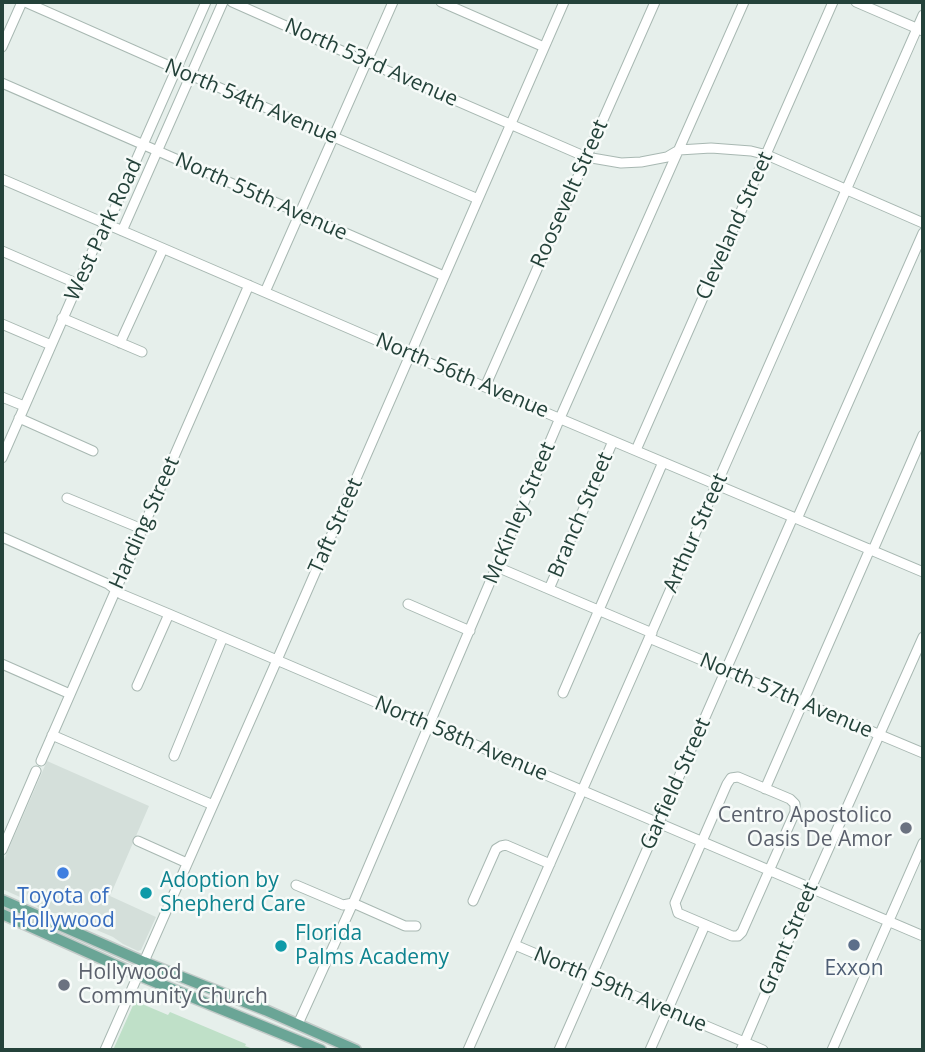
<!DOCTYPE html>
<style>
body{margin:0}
#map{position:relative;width:925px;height:1052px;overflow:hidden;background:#e6efeb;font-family:"Open Sans",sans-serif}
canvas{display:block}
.frame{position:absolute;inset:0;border:4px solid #24423a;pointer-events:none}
</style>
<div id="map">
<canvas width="925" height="1052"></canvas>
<div class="frame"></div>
</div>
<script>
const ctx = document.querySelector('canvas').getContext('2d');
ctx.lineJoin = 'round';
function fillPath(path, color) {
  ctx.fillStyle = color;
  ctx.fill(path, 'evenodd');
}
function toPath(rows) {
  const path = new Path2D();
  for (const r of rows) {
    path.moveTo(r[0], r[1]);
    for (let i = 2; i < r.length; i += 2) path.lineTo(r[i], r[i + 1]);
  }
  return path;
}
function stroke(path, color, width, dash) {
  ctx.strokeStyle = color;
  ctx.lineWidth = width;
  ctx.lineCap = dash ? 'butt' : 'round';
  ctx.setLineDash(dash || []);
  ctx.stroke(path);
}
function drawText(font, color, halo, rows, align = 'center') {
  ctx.font = font + ' "Open Sans",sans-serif';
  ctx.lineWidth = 5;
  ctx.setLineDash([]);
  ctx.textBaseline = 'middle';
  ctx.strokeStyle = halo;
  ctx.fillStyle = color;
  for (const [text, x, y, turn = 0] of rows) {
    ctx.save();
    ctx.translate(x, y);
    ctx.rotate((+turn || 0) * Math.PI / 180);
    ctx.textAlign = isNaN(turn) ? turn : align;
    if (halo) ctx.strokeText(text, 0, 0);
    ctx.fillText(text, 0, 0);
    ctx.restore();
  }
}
fillPath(toPath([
 [47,761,149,806,110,896,156,917,141,950,138,951,123,944,113,937,57,913,51,913,39,908,29,901,2,889,2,864]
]), '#d4dfda');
fillPath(toPath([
 [135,1001,168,1015,170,1012,246,1044,245,1046,256,1050,113,1050]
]), '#bfe0c8');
const minor = toPath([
 [25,2,190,75,478,199],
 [232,2,367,62,586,157,621,163,641,162,667,157,679,150,711,148,751,151,767,155,923,223],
 [441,2,544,47],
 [856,2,923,31],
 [2,47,22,2],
 [2,83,444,276],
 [2,179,485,387,923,572],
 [122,231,223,2],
 [2,251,78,284],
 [265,292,393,2],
 [62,318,142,352],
 [2,324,51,345],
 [120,343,163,249],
 [485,387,655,2],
 [2,397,24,406],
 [19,418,93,451],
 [636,450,833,2],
 [2,458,100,234,111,217,206,2],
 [67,498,142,529],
 [797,519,923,233],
 [2,537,108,584,121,594,169,614,923,936],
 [873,550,923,435],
 [497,567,652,633],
 [549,589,613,441],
 [408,604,470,631],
 [649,638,923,753],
 [2,664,70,694],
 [137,686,169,614],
 [563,693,663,462],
 [52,735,213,805],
 [174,756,223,637],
 [41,761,249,285],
 [738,777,790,799,795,804,795,812,742,932,738,936,732,936,678,913,675,903,727,784,731,778,738,777],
 [765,789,870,549],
 [138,841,187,863],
 [2,850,36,771],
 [296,885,343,905,353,903,405,926,416,926],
 [473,901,496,849,501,846,506,845,550,864],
 [515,945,763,1050],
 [298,1024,353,903,560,418,744,2],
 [105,1050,277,660,564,2],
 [468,1050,923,15],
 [559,1050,793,517],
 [650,1050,705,925],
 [741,1050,811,888,923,637],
 [832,1050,923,843]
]);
const major = toPath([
 [2,900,144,962,265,1010,356,1050],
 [2,914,138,975,321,1050]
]);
stroke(minor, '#a8b8b2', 11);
stroke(major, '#c2cac8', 13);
stroke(minor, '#fff', 9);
stroke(major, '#6aa596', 10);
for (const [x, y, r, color] of [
 [906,828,7,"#6b7280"],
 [63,873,7,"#3f7fe0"],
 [146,893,7,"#0f9aa8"],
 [854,945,7,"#5c6f8a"],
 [281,946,7,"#0f9aa8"],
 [64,985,7,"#6b7280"]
]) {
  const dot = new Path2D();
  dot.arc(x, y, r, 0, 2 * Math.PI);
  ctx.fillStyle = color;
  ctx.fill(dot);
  stroke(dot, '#f7fbf9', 2.5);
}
drawText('21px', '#24423a', '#f7fbf9', [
 ["North 53rd Avenue",371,63,24],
 ["North 54th Avenue",251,102,23],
 ["Roosevelt Street",570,194,-66],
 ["North 55th Avenue",261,197,24],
 ["Cleveland Street",735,226,-66],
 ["West Park Road",104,230,-65],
 ["North 56th Avenue",462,376,23],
 ["McKinley Street",520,513,-67],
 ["Branch Street",581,515,-67],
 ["Harding Street",145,523,-66],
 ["Taft Street",336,526,-66],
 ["Arthur Street",696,533,-66],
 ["North 57th Avenue",786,696,23],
 ["North 58th Avenue",461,739,23],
 ["Garfield Street",676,784,-66],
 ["Grant Street",789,939,-67],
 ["North 59th Avenue",620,990,23]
]);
drawText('21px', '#5b616d', '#f7fbf9', [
 ["Centro Apostolico",892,816],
 ["Oasis De Amor",892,840],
 ["Hollywood",78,973,"left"],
 ["Community Church",78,997,"left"]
], 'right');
drawText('21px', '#0d838f', '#f7fbf9', [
 ["Adoption by",160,881],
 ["Shepherd Care",160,905],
 ["Florida",295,934],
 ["Palms Academy",295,958]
], 'left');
drawText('21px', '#366cbe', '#f7fbf9', [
 ["Toyota of",63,897],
 ["Hollywood",63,921]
]);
drawText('21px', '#4e5e75', '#f7fbf9', [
 ["Exxon",854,969]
]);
</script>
